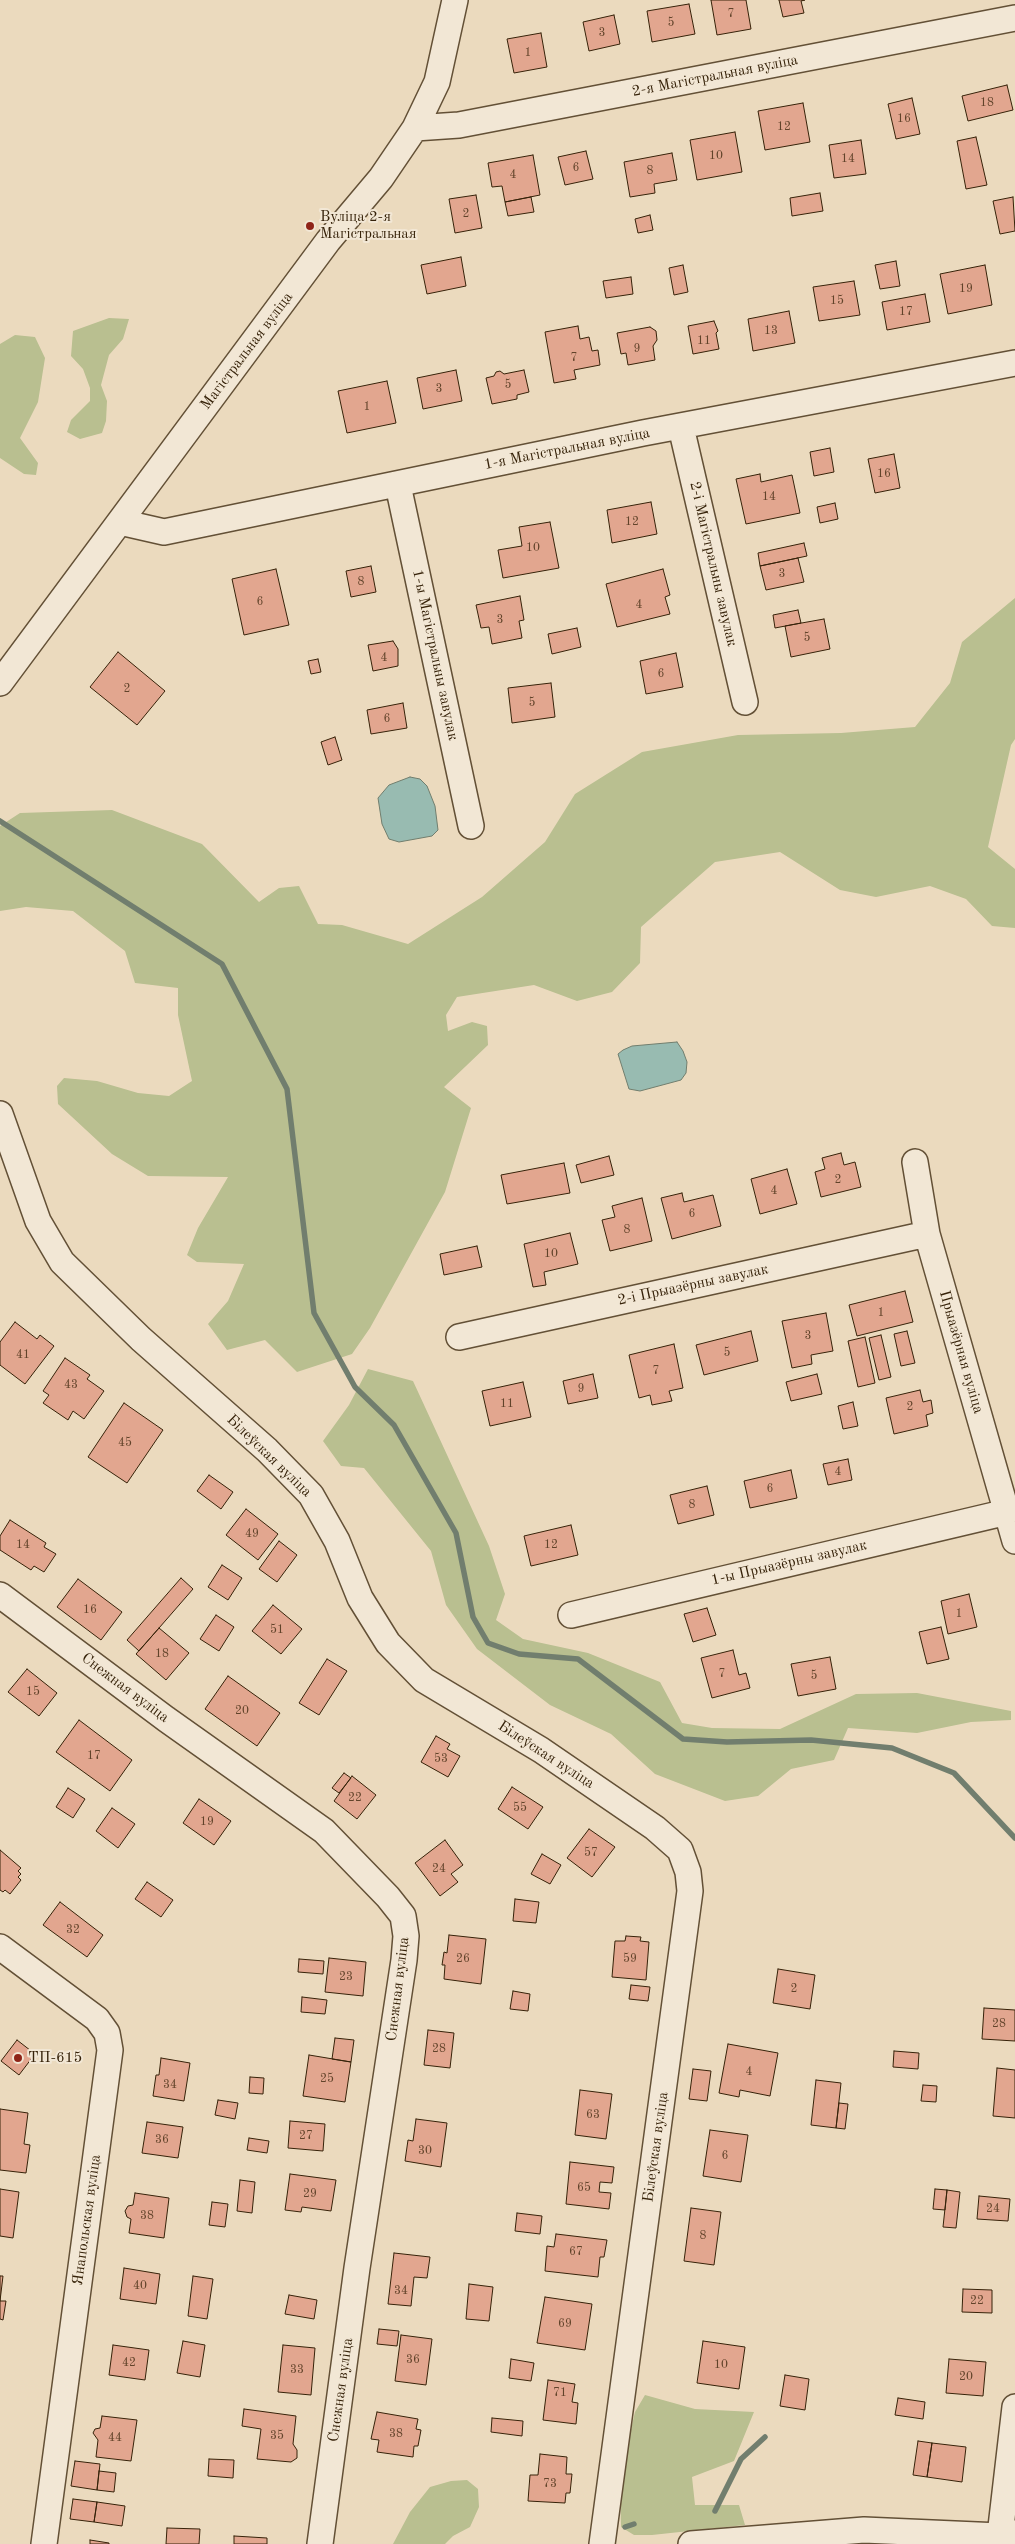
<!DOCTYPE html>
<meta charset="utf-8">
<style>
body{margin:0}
canvas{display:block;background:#ebdabe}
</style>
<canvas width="1015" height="2544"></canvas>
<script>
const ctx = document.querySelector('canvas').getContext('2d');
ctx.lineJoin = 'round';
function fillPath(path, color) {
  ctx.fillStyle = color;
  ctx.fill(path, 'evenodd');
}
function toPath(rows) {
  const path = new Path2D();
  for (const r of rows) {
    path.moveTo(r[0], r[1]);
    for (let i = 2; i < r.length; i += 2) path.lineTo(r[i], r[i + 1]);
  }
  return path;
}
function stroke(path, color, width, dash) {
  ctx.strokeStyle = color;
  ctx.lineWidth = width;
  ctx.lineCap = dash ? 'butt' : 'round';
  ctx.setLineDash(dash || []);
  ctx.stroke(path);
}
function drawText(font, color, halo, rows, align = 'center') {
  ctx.font = font + ' "Old Standard TT",serif';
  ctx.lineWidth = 4;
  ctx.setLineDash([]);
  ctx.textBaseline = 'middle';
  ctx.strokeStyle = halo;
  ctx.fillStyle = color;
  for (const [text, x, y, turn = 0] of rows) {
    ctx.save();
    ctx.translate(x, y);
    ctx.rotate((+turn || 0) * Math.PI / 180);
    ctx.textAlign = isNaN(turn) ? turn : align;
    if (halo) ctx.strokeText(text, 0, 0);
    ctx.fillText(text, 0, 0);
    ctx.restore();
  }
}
fillPath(toPath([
 [109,318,129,319,123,339,109,355,101,385,107,401,106,421,102,433,80,439,67,432,71,420,90,401,90,388,83,369,71,356,73,331],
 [15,335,35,337,45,358,38,402,20,438,38,463,36,475,24,474,0,458,0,344],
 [1015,598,1015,739,1011,745,988,847,1015,869,1015,928,992,926,966,899,930,886,876,897,840,890,780,852,715,862,641,927,640,963,612,992,577,1001,534,985,457,997,446,1015,448,1031,472,1022,487,1026,488,1045,444,1087,471,1108,445,1192,370,1328,352,1354,297,1372,265,1340,227,1350,208,1324,228,1301,244,1264,197,1262,187,1255,198,1228,228,1177,148,1176,112,1154,58,1104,57,1086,64,1078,97,1081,138,1093,169,1096,192,1081,178,1015,178,988,135,983,125,951,73,911,26,907,0,911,0,826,20,813,112,810,202,844,259,902,279,888,299,886,318,924,342,925,408,944,482,897,545,842,575,794,642,752,738,735,841,733,915,727,950,683,962,642],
 [368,1369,413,1381,489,1546,505,1594,496,1620,523,1639,588,1653,660,1682,682,1723,712,1728,780,1729,856,1694,917,1693,1011,1711,1011,1720,971,1722,917,1733,848,1728,834,1760,791,1769,758,1796,725,1801,655,1774,611,1734,550,1705,477,1649,446,1605,431,1551,364,1468,341,1466,323,1441,349,1405],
 [645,2395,695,2409,754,2412,734,2461,692,2477,695,2505,739,2505,745,2525,652,2535,634,2535,621,2527,620,2477,635,2412],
 [467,2480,478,2489,479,2507,470,2527,453,2536,445,2544,393,2544,410,2512,430,2487,451,2481]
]), '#b9bf90');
const water = toPath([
 [410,777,420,779,427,786,435,806,438,830,432,836,399,842,389,839,382,824,378,798,389,785,410,777],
 [677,1042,683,1051,687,1062,686,1073,681,1080,640,1091,629,1089,618,1054,623,1050,632,1046,677,1042]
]);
fillPath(water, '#98bbb1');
stroke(water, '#717e6e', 1);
stroke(toPath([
 [0,821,222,964,287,1089,314,1313,355,1387,394,1425,456,1533,473,1617,488,1643,519,1654,578,1659,683,1739,727,1742,811,1740,892,1748,954,1773,1015,1838],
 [715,2511,741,2459,765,2437],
 [625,2527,634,2524]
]), '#717e6e', 5.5);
const building = toPath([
 [711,0,746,0,751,29,717,35,711,0],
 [779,0,805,0,801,1,804,13,783,17,779,0],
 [689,4,695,34,652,42,647,11,689,4],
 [614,15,620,44,589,51,583,22,614,15],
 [541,33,547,67,514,73,507,39,541,33],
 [1007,85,1013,110,968,121,962,96,1007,85],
 [912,98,920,134,896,139,888,104,912,98],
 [803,103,810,142,765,150,758,111,803,103],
 [735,132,742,172,697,180,690,140,735,132],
 [976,137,987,185,966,189,957,141,976,137],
 [861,140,866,174,834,178,829,145,861,140],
 [586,151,593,179,565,185,558,157,586,151],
 [672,153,677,180,654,184,655,193,630,197,624,162,672,153],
 [533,155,540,195,505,202,502,186,492,187,488,163,533,155],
 [820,193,823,211,792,216,790,198,820,193],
 [476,195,482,228,455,233,449,199,476,195],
 [531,197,534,212,508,216,505,202,531,197],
 [1013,197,1015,231,1000,234,993,201,1013,197],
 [650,215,653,230,638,233,635,219,650,215],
 [461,257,466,286,427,294,421,265,461,257],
 [896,261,900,286,880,289,875,265,896,261],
 [683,265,688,292,674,295,669,268,683,265],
 [985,265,992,305,948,314,940,274,985,265],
 [631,277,633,294,606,298,603,281,631,277],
 [854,281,860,315,819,321,813,287,854,281],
 [925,294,930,322,887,330,882,302,925,294],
 [789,311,795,343,753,351,748,319,789,311],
 [714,321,718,331,716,333,719,349,693,354,688,326,714,321],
 [578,326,580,339,589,337,592,351,598,350,600,365,574,370,576,379,554,383,545,332,578,326],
 [650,327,656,331,657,340,653,346,655,360,628,365,626,353,621,354,617,333,650,327],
 [456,370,462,401,423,409,417,378,456,370],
 [524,370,529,392,517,395,517,399,492,404,486,378,494,376,496,372,500,371,504,374,524,370],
 [387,381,396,423,347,433,338,391,387,381],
 [830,448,834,472,814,476,810,452,830,448],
 [894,454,900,488,875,493,868,459,894,454],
 [760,474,761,482,792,475,800,513,746,524,736,479,760,474],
 [651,502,657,534,612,543,607,510,651,502],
 [835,503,838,519,820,523,817,507,835,503],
 [550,522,559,568,503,578,498,550,522,546,519,527,550,522],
 [804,543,807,556,760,566,758,553,804,543],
 [798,558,804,582,766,590,760,566,798,558],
 [371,566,376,592,351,597,346,571,371,566],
 [276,569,289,625,244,635,232,579,276,569],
 [663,569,670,595,665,597,670,614,617,627,606,584,663,569],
 [520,596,524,620,519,621,522,638,492,644,489,627,481,628,476,605,520,596],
 [798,610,801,623,775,628,773,615,798,610],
 [824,619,830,649,791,657,785,626,824,619],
 [577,628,581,647,552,654,548,634,577,628],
 [393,641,398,649,398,666,373,671,368,645,393,641],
 [118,652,165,691,137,725,90,687,118,652],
 [676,653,683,687,646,694,640,661,676,653],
 [318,659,321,672,311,674,308,661,318,659],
 [551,683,555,717,512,723,508,688,551,683],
 [403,703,407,728,371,734,367,710,403,703],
 [335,737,342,760,328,765,321,742,335,737],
 [841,1153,844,1165,855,1162,861,1187,821,1197,815,1172,825,1169,822,1158,841,1153],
 [609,1156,614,1175,581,1183,576,1165,609,1156],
 [564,1163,570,1193,507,1204,501,1175,564,1163],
 [787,1169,797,1204,760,1214,751,1179,787,1169],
 [682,1193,684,1202,713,1195,721,1226,672,1239,661,1198,682,1193],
 [642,1198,652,1241,610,1251,602,1220,615,1217,612,1206,642,1198],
 [570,1233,578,1264,544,1272,546,1285,533,1287,524,1244,570,1233],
 [477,1246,482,1267,444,1275,440,1254,477,1246],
 [905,1291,913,1322,857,1336,849,1305,905,1291],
 [826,1313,833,1351,811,1355,812,1364,792,1368,782,1321,826,1313],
 [15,1322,37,1339,40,1335,54,1346,25,1384,0,1365,0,1342,15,1322],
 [751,1331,758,1361,704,1375,696,1345,751,1331],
 [907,1331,915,1363,901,1366,894,1334,907,1331],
 [881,1335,891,1377,879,1380,869,1338,881,1335],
 [865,1337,875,1383,858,1387,848,1341,865,1337],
 [674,1344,683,1388,669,1391,672,1401,652,1405,650,1395,639,1398,629,1355,674,1344],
 [65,1358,90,1375,87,1379,104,1391,84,1419,73,1411,68,1420,43,1403,49,1395,43,1391,65,1358],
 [593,1374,598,1398,568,1404,563,1381,593,1374],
 [817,1374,822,1394,791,1401,786,1382,817,1374],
 [523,1382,531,1417,490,1426,482,1391,523,1382],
 [920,1390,923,1402,931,1400,933,1413,926,1415,928,1426,894,1434,886,1398,920,1390],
 [853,1402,858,1426,843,1429,838,1406,853,1402],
 [124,1403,163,1430,127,1483,88,1457,124,1403],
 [848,1459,852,1480,828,1485,823,1464,848,1459],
 [791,1470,797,1498,750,1508,744,1481,791,1470],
 [209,1475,233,1492,221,1509,197,1491,209,1475],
 [707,1486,714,1515,678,1524,670,1495,707,1486],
 [246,1509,278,1534,258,1560,226,1535,246,1509],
 [10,1520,46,1543,44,1547,56,1554,44,1572,34,1566,31,1570,0,1550,0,1536,10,1520],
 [571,1525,578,1555,531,1566,524,1536,571,1525],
 [279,1541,297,1555,277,1582,259,1569,279,1541],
 [222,1565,242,1578,228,1600,208,1587,222,1565],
 [181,1578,193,1589,139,1651,127,1640,181,1578],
 [78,1579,122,1612,101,1640,57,1607,78,1579],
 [969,1594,977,1627,948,1634,941,1601,969,1594],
 [273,1605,302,1629,281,1654,252,1631,273,1605],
 [707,1608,716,1635,693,1642,684,1614,707,1608],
 [216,1615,234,1627,219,1651,200,1639,216,1615],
 [941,1627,949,1659,927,1664,919,1632,941,1627],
 [159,1628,189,1653,166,1680,136,1654,159,1628],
 [733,1650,739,1675,746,1673,750,1688,712,1698,701,1658,733,1650],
 [830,1657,836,1689,798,1696,791,1664,830,1657],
 [327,1659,347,1671,319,1715,299,1703,327,1659],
 [27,1669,57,1693,39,1716,8,1692,27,1669],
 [228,1676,280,1713,257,1746,205,1709,228,1676],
 [79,1720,132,1760,110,1791,56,1752,79,1720],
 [436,1736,450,1744,447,1749,460,1756,448,1777,421,1762,436,1736],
 [344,1773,351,1778,339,1793,332,1788,344,1773],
 [352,1776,376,1795,357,1819,334,1801,352,1776],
 [512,1787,543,1807,528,1829,498,1809,512,1787],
 [68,1788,85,1799,73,1818,56,1807,68,1788],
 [199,1799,231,1821,214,1845,183,1823,199,1799],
 [112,1808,135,1824,118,1848,96,1831,112,1808],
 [589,1829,615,1847,592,1877,567,1858,589,1829],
 [445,1840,463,1865,451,1874,458,1882,440,1896,415,1863,445,1840],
 [0,1850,21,1868,18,1871,21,1874,18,1877,21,1880,10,1894,5,1890,3,1892,0,1890,0,1850],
 [542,1854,561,1865,550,1884,531,1874,542,1854],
 [147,1882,173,1900,161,1917,135,1899,147,1882],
 [515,1899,539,1902,536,1923,513,1921,515,1899],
 [60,1902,103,1935,87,1957,43,1925,60,1902],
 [449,1935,486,1939,481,1984,444,1979,445,1965,442,1965,444,1952,447,1953,449,1935],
 [626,1936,641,1937,640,1941,649,1942,646,1980,612,1977,615,1941,625,1941,626,1936],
 [329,1958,366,1962,363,1996,325,1992,329,1958],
 [299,1959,324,1961,323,1974,298,1972,299,1959],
 [778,1969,815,1975,810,2009,773,2003,778,1969],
 [631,1985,650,1987,648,2001,629,1999,631,1985],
 [513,1991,530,1994,528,2011,510,2009,513,1991],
 [302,1997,327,2000,325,2014,301,2012,302,1997],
 [984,2008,1015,2010,1015,2041,982,2039,984,2008],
 [428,2030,454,2033,450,2068,424,2065,428,2030],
 [335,2038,354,2040,351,2062,332,2059,335,2038],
 [17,2040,35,2054,19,2075,1,2061,17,2040],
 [728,2044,778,2053,770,2096,740,2090,739,2097,719,2093,728,2044],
 [894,2051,919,2053,918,2069,893,2067,894,2051],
 [309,2055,351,2062,345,2102,303,2096,309,2055],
 [161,2058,190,2063,184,2101,153,2096,156,2075,159,2075,161,2058],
 [997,2068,1015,2070,1015,2118,993,2116,997,2068],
 [693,2069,711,2071,707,2101,689,2099,693,2069],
 [250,2077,264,2078,263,2094,249,2093,250,2077],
 [816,2080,841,2083,836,2128,811,2125,816,2080],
 [923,2085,937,2086,936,2102,921,2101,923,2085],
 [580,2090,612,2094,606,2139,575,2135,580,2090],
 [218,2100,238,2103,235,2119,215,2115,218,2100],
 [839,2103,848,2104,845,2129,836,2128,839,2103],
 [0,2109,28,2113,24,2144,30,2145,26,2173,0,2170,0,2109],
 [416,2119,447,2123,441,2167,405,2161,408,2140,413,2141,416,2119],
 [290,2121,325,2124,323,2151,288,2148,290,2121],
 [147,2122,183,2127,178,2158,142,2153,147,2122],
 [710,2130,748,2135,741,2182,703,2176,710,2130],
 [249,2138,269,2141,267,2153,247,2150,249,2138],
 [570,2162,614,2167,612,2183,600,2182,599,2192,611,2193,609,2209,566,2204,570,2162],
 [290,2174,336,2180,331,2211,302,2207,301,2212,285,2210,290,2174],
 [240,2180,255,2182,252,2213,237,2211,240,2180],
 [0,2189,19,2192,13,2238,0,2236,0,2189],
 [935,2189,947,2190,945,2210,933,2209,935,2189],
 [947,2190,960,2192,956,2228,943,2227,947,2190],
 [135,2193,169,2198,164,2238,129,2233,131,2219,127,2217,125,2211,128,2206,133,2205,135,2193],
 [979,2196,1010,2199,1008,2221,977,2219,979,2196],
 [212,2202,228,2204,225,2227,209,2225,212,2202],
 [691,2208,721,2212,714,2265,684,2261,691,2208],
 [517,2213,542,2216,540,2234,515,2231,517,2213],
 [556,2234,607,2240,604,2257,600,2257,598,2277,545,2271,547,2246,554,2247,556,2234],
 [394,2253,430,2257,427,2278,414,2277,411,2306,388,2304,394,2253],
 [124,2268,160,2274,156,2304,120,2299,124,2268],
 [0,2276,3,2276,0,2301,6,2301,3,2320,0,2319,0,2276],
 [193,2276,213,2279,207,2319,188,2316,193,2276],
 [469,2284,493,2287,489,2321,466,2319,469,2284],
 [963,2289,992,2290,992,2313,962,2312,963,2289],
 [289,2295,317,2300,314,2319,285,2314,289,2295],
 [545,2297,592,2304,585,2350,537,2343,545,2297],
 [379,2329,399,2331,397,2346,377,2344,379,2329],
 [401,2335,432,2339,426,2385,395,2381,401,2335],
 [183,2341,205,2345,200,2377,177,2373,183,2341],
 [703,2341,745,2347,739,2389,697,2383,703,2341],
 [113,2345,149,2350,145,2380,109,2375,113,2345],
 [283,2345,315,2348,311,2395,278,2392,283,2345],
 [511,2359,534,2363,531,2381,509,2378,511,2359],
 [949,2359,986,2362,983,2396,946,2393,949,2359],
 [785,2375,809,2379,805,2410,780,2406,785,2375],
 [548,2380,575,2384,572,2402,578,2403,576,2424,543,2420,548,2380],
 [898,2398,925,2402,923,2419,895,2415,898,2398],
 [244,2409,296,2416,293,2444,297,2450,297,2458,291,2462,257,2459,261,2429,242,2426,244,2409],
 [377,2412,418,2419,416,2429,421,2430,418,2446,414,2446,413,2457,377,2452,379,2440,371,2439,377,2412],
 [102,2416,137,2420,131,2461,96,2457,98,2440,93,2433,95,2429,100,2428,102,2416],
 [492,2418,523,2421,522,2436,491,2432,492,2418],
 [918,2441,932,2443,927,2477,913,2475,918,2441],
 [932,2443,966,2447,962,2482,927,2477,932,2443],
 [540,2454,567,2457,566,2474,572,2474,570,2493,566,2493,565,2503,528,2501,530,2475,538,2475,540,2454],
 [209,2459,234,2460,233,2478,208,2476,209,2459],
 [75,2461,100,2464,97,2490,71,2486,75,2461],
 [99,2471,116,2473,114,2492,97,2490,99,2471],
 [73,2499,97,2502,94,2522,70,2519,73,2499],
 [97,2502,125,2506,122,2526,94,2522,97,2502],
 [167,2528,200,2529,199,2544,166,2544,167,2528],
 [234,2536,267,2538,267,2544,234,2544,234,2536],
 [90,2540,109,2543,109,2544,90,2544,90,2540]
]);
fillPath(building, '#e2a68f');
stroke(building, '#362209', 1);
const minor = toPath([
 [415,128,459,125,1015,18],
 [681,427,745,702],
 [398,485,471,826],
 [120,522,164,532,643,433,1015,363],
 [0,683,328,241,381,178,415,128,437,82,455,0],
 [0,1114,38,1221,62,1262,141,1339,267,1450,311,1495,337,1541,360,1598,388,1643,424,1680,541,1750,655,1828,680,1850,688,1872,690,1891,602,2544],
 [915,1162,927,1234,1015,1541],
 [459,1337,927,1234],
 [0,1595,166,1719,324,1831,388,1897,403,1916,406,1936,404,1960,357,2268,320,2544],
 [571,1615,1007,1512],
 [0,1947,97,2019,107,2033,110,2050,44,2544],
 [691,2544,864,2530,1000,2536,1015,2533],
 [999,2544,1015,2407]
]);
stroke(minor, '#635036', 28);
stroke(minor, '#f2e7d5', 25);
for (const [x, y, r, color] of [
 [310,226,5,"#8f2418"],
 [18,2058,5,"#8f2418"]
]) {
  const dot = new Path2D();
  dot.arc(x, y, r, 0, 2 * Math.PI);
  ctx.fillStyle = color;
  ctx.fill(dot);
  stroke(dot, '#f2e7d5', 2);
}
drawText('12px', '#61432a', null, [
 ["7",731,14],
 ["5",671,23],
 ["3",602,33],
 ["1",528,53],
 ["18",987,103],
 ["16",904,119],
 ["12",784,127],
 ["10",716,156],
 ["14",848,159],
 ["6",576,168],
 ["8",650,171],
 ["4",513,175],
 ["2",466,214],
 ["19",966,289],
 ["15",837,301],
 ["17",906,312],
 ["13",771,331],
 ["11",704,341],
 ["9",637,349],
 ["7",574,358],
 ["5",508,385],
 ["3",439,389],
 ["1",367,407],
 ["16",884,474],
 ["14",769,497],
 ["12",632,522],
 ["10",533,548],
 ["3",782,574],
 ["8",361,582],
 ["6",260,602],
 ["4",639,605],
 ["3",500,620],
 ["5",807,638],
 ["4",384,658],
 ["6",661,674],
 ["2",127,689],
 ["5",532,703],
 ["6",387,719],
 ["2",838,1180],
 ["4",774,1191],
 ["6",692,1214],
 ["8",627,1230],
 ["10",551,1254],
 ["1",881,1313],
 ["3",808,1336],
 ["5",727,1353],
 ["41",23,1355],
 ["7",656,1371],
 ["43",71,1385],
 ["9",581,1389],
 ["11",507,1404],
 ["2",910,1407],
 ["45",125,1443],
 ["4",838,1472],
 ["6",770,1489],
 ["8",692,1505],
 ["49",252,1534],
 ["14",23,1545],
 ["12",551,1545],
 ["16",90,1610],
 ["1",959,1614],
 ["51",277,1630],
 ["18",162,1654],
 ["7",722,1674],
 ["5",814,1676],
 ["15",33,1692],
 ["20",242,1711],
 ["17",94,1756],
 ["53",441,1759],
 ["22",355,1798],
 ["55",520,1808],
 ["19",207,1822],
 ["57",591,1853],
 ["24",439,1869],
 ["32",73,1930],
 ["26",463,1959],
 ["59",630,1959],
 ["23",346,1977],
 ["2",794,1989],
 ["28",999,2024],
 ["28",439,2049],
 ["4",749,2072],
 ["25",327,2079],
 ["34",170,2085],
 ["63",593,2115],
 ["27",306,2136],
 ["36",162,2140],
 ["30",425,2151],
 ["6",725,2156],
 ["65",584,2188],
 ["29",310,2194],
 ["24",993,2209],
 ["38",147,2216],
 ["8",703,2236],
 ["67",576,2252],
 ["40",140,2286],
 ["34",401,2291],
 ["22",977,2301],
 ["69",565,2324],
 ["36",413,2360],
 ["42",129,2363],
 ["10",721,2365],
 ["33",297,2370],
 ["20",966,2377],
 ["71",560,2393],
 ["38",396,2434],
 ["35",277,2436],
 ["44",115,2438],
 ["73",550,2484]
]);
drawText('15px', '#362209', '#f2e7d5', [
 ["2-я Магістральная вуліца",715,76,-11],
 ["Магістральная вуліца",247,351,-53],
 ["1-я Магістральная вуліца",567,449,-11],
 ["2-і Магістральны завулак",713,564,77],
 ["1-ы Магістральны завулак",435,655,78],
 ["2-і Прыазёрны завулак",693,1285,-12],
 ["Прыазёрная вуліца",961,1352,74],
 ["Білеўская вуліца",269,1456,44],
 ["1-ы Прыазёрны завулак",789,1563,-13],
 ["Снежная вуліца",125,1688,37],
 ["Білеўская вуліца",546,1755,33],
 ["Снежная вуліца",398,1989,-83],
 ["Білеўская вуліца",656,2147,-82],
 ["Янапольская вуліца",87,2220,-82],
 ["Снежная вуліца",341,2390,-82]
]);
drawText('15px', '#362209', '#f2e7d5', [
 ["Вуліца 2-я",320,217],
 ["Магістральная",320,234],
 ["ТП-615",28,2058]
], 'left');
</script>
